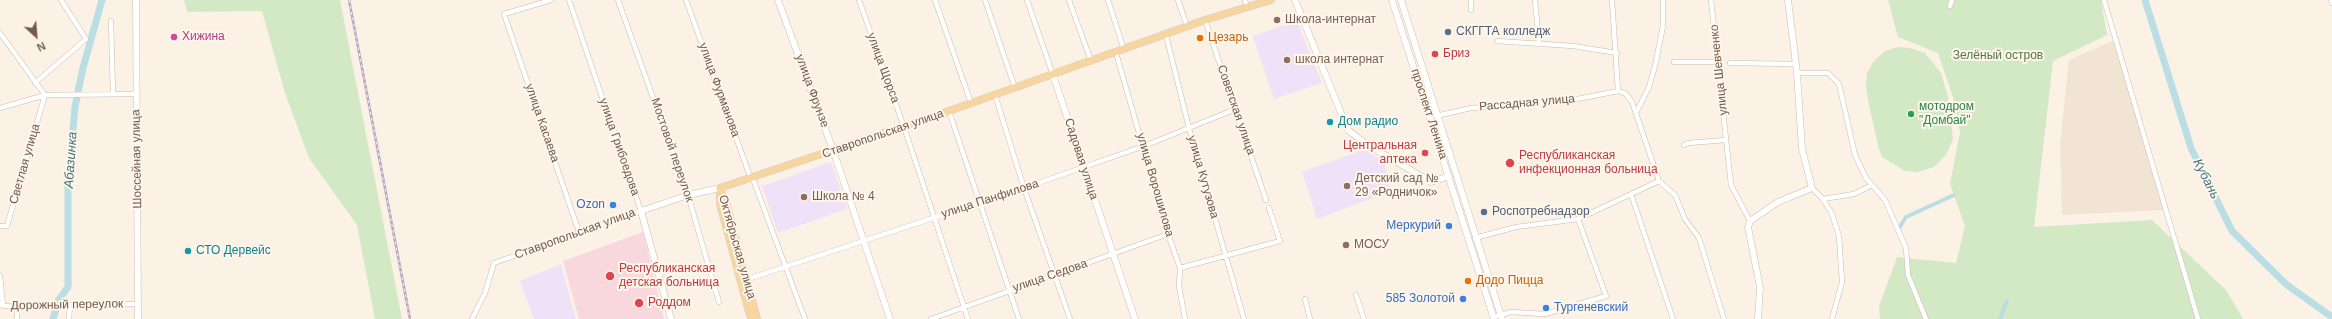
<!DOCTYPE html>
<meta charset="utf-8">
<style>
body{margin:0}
#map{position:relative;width:2332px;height:319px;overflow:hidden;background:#fbf2e5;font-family:Helvetica,sans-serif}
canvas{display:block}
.north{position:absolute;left:16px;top:16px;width:40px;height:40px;-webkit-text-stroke:3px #fef6eb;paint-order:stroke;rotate:154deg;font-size:11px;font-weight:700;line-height:16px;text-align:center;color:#72594b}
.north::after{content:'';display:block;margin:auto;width:14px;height:18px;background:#72594b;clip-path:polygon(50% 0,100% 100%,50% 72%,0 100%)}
</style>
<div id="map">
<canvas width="2332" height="319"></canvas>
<div class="north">N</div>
</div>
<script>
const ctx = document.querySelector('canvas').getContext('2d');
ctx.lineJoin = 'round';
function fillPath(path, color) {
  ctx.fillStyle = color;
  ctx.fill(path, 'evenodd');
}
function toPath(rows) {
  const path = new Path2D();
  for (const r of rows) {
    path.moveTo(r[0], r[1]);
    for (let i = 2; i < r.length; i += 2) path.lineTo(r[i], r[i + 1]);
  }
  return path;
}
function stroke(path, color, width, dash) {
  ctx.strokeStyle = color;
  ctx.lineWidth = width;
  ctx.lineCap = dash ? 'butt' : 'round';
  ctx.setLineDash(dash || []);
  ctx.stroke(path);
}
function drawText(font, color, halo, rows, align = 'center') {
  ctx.font = font + ' Helvetica,sans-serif';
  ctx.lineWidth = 4;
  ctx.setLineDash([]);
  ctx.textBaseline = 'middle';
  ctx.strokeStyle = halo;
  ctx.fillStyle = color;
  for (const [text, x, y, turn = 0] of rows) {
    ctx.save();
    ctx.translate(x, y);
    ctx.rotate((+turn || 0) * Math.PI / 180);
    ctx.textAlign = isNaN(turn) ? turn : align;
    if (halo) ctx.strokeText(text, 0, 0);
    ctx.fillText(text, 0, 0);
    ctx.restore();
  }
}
fillPath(toPath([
 [2114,40,2164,210,2062,215,2060,143,2069,60]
]), '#f2e4d3');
fillPath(toPath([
 [1297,21,1322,83,1274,99,1253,36],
 [1365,149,1382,161,1389,178,1387,193,1317,219,1302,172],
 [831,162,847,209,778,233,762,186],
 [561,264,576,319,534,319,520,281]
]), '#efe1f7');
fillPath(toPath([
 [643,232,664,319,579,319,563,261]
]), '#f8d8dc');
fillPath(toPath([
 [184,0,340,0,402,319,375,319,357,225,309,158,285,93,262,11,187,12],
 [1888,0,2101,0,2107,35,2053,61,2034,227,2152,220,2226,290,2243,319,1880,319,1879,307,1897,257,1956,263,1965,226,1950,184,1960,132,1953,97,1938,53,1898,37],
 [1898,47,1910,48,1925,53,1941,73,1948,97,1953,139,1946,155,1934,167,1918,172,1905,171,1882,157,1879,149,1869,106,1866,87,1867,73,1874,61,1885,51]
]), '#d3e8c4');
stroke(toPath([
 [1899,228,1906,217,1954,195],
 [2000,319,2007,301]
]), '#badee3', 4);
stroke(toPath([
 [2145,0,2191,148,2232,231,2287,285,2332,317],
 [53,319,58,301,68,287,68,185,75,107,83,68,102,0]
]), '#badee3', 7);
const street = toPath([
 [551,0,504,14,579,232],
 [618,0,688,195,719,302],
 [686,0,751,179],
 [859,0,904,127,968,319],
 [935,0,971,103],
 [985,0,1015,88],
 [1027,0,1053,75],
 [1069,0,1091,61],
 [1108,0,1124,50],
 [1178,0,1187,26],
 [1245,0,1247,7],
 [1535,0,1539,43],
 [1612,0,1618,91],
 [1711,0,1731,185,1750,221],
 [2104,0,2198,319],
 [2331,0,2332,3],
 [1950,6,1952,0],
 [1471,10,1471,0],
 [1205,20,1266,200],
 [111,21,113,94],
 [0,33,45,95],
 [1166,35,1189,128,1244,319],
 [1497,41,1573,46,1617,53],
 [1116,53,1168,234,1180,268,1179,286,1185,319],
 [1674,62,1719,62],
 [1730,63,1796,64],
 [1797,73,1828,73,1839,84,1855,155,1866,178,1885,200,1906,248,1908,275,1926,319],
 [35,83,86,39,61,0],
 [995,95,1024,188,1070,319],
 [0,108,45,95,136,94],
 [949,111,1019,319],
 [1636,113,1649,87,1655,66,1663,26,1663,0],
 [1436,116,1471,108,1562,102,1618,91,1625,93,1632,102,1659,181,1675,195,1685,219,1699,238,1724,319],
 [1684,145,1688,143,1726,140],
 [753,179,805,319],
 [1812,188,1823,199,1832,214,1839,236,1842,282,1832,319],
 [1631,194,1673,319],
 [1823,199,1854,194,1872,185],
 [0,226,7,226,45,95],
 [1475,238,1516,227,1578,219,1659,181],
 [1180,268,1280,241,1269,208],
 [0,276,3,306],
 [745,280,1024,188,1144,146,1236,109],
 [1356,295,1364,319],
 [1305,299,1310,319],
 [0,304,3,306,136,304],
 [17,306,17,319],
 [1494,317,1511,312,1545,314,1606,296,1578,219],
 [69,319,70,305],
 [472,319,485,293,494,263,641,211,569,0],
 [931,319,1168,234]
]);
const secondary = toPath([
 [136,0,138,319],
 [778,0,833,150,890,319],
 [1295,0,1348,130,1366,144,1431,182,1449,176],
 [1392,0,1494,319],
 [1401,0,1502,319],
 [1053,75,1135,319],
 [671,319,641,211,688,195,720,188],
 [1758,319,1760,287,1748,227,1750,221,1778,202,1812,188,1802,149,1797,73,1788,0]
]);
const primary = toPath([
 [720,188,949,111,1205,20,1271,0],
 [720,188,726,202,757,319],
 [720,193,720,204,751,319]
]);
stroke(street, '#ccbaac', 5.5);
stroke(secondary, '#d1bcac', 7);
stroke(primary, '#d8d1cd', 8);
stroke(street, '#fff', 4.5);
stroke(secondary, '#fff', 6);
stroke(primary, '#f6d5a0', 7);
const rail = toPath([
 [349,0,410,319]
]);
stroke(rail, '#b5a4c4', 2.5);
stroke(rail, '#fef6eb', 1, [3]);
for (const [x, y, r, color] of [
 [1277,20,4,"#8d6e63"],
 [1448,32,4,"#5c6f8a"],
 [174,37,4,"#d1479c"],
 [1200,38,4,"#e8710a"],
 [1435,54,4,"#e0444e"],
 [1287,60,4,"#8d6e63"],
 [1911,114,4,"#2e9e5b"],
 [1330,122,4,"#0f9aa8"],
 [1425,153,4,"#e0444e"],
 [1510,163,5,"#e0444e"],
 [1347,186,4,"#8d6e63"],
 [804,197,4,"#8d6e63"],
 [613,205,4,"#3f7fe0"],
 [1484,212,4,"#5c6f8a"],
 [1449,226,4,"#3f7fe0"],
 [1346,245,4,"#8d6e63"],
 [188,251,4,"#0f9aa8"],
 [610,276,5,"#e0444e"],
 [1468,281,4,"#e8710a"],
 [1463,299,4,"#3f7fe0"],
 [639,303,5,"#e0444e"],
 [1546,308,4,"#3f7fe0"]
]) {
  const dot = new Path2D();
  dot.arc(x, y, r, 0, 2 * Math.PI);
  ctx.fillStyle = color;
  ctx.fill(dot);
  stroke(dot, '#fef6eb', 1.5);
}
drawText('12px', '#785e54', '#fef6eb', [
 ["Школа-интернат",1285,20],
 ["школа интернат",1295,60],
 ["Детский сад №",1355,179],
 ["29 «Родничок»",1355,193],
 ["Школа № 4",812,197],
 ["МОСУ",1354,245]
], 'left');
drawText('12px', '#4e5e75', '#fef6eb', [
 ["СКГГТА колледж",1456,32],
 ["Роспотребнадзор",1492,212]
], 'left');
drawText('12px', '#b23c85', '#fef6eb', [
 ["Хижина",182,37]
], 'left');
drawText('12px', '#c56008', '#fef6eb', [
 ["Цезарь",1208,38],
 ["Додо Пицца",1476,281]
], 'left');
drawText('12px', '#be3a42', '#fef6eb', [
 ["Бриз",1443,54],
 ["Центральная",1417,146,"right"],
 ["аптека",1417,160,"right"],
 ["Республиканская",1519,156],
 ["инфекционная больница",1519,170],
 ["Республиканская",619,269],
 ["детская больница",619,283],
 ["Роддом",648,303]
], 'left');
drawText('12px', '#547844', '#fef6eb', [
 ["Зелёный остров",1998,56]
]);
drawText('12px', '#72594b', '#fef6eb', [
 ["улица Щорса",883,68,70],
 ["улица Шевченко",1719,70,-96],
 ["улица Фурманова",719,90,70],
 ["улица Фрунзе",812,91,70],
 ["Рассадная улица",1527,103,-5],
 ["Советская улица",1236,110,71],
 ["проспект Ленина",1429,114,72],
 ["улица Касаева",542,123,71],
 ["Ставропольская улица",883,134,-19],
 ["улица Грибоедова",619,147,71],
 ["Мостовой переулок",672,150,71],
 ["Шоссейная улица",137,159,-91],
 ["Садовая улица",1081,159,72],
 ["Светлая улица",25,164,-74],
 ["улица Кутузова",1203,177,74],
 ["улица Ворошилова",1155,185,74],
 ["улица Панфилова",990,199,-18],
 ["Ставропольская улица",575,234,-20],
 ["Октябрьская улица",737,247,74],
 ["улица Седова",1050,276,-19],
 ["Дорожный переулок",67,305,-1]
]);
drawText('12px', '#27864d', '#fef6eb', [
 ["мотодром",1919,107],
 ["\"Домбай\"",1919,121]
], 'left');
drawText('12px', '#0d838f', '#fef6eb', [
 ["Дом радио",1338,122],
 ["СТО Дервейс",196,251]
], 'left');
drawText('12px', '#366cbe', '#fef6eb', [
 ["Ozon",605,205],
 ["Меркурий",1441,226],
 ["585 Золотой",1455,299],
 ["Тургеневский",1554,308,"left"]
], 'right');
drawText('italic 13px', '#43757e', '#fef6eb', [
 ["Абазинка",71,160,-86],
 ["Кубань",2206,179,63]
]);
</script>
